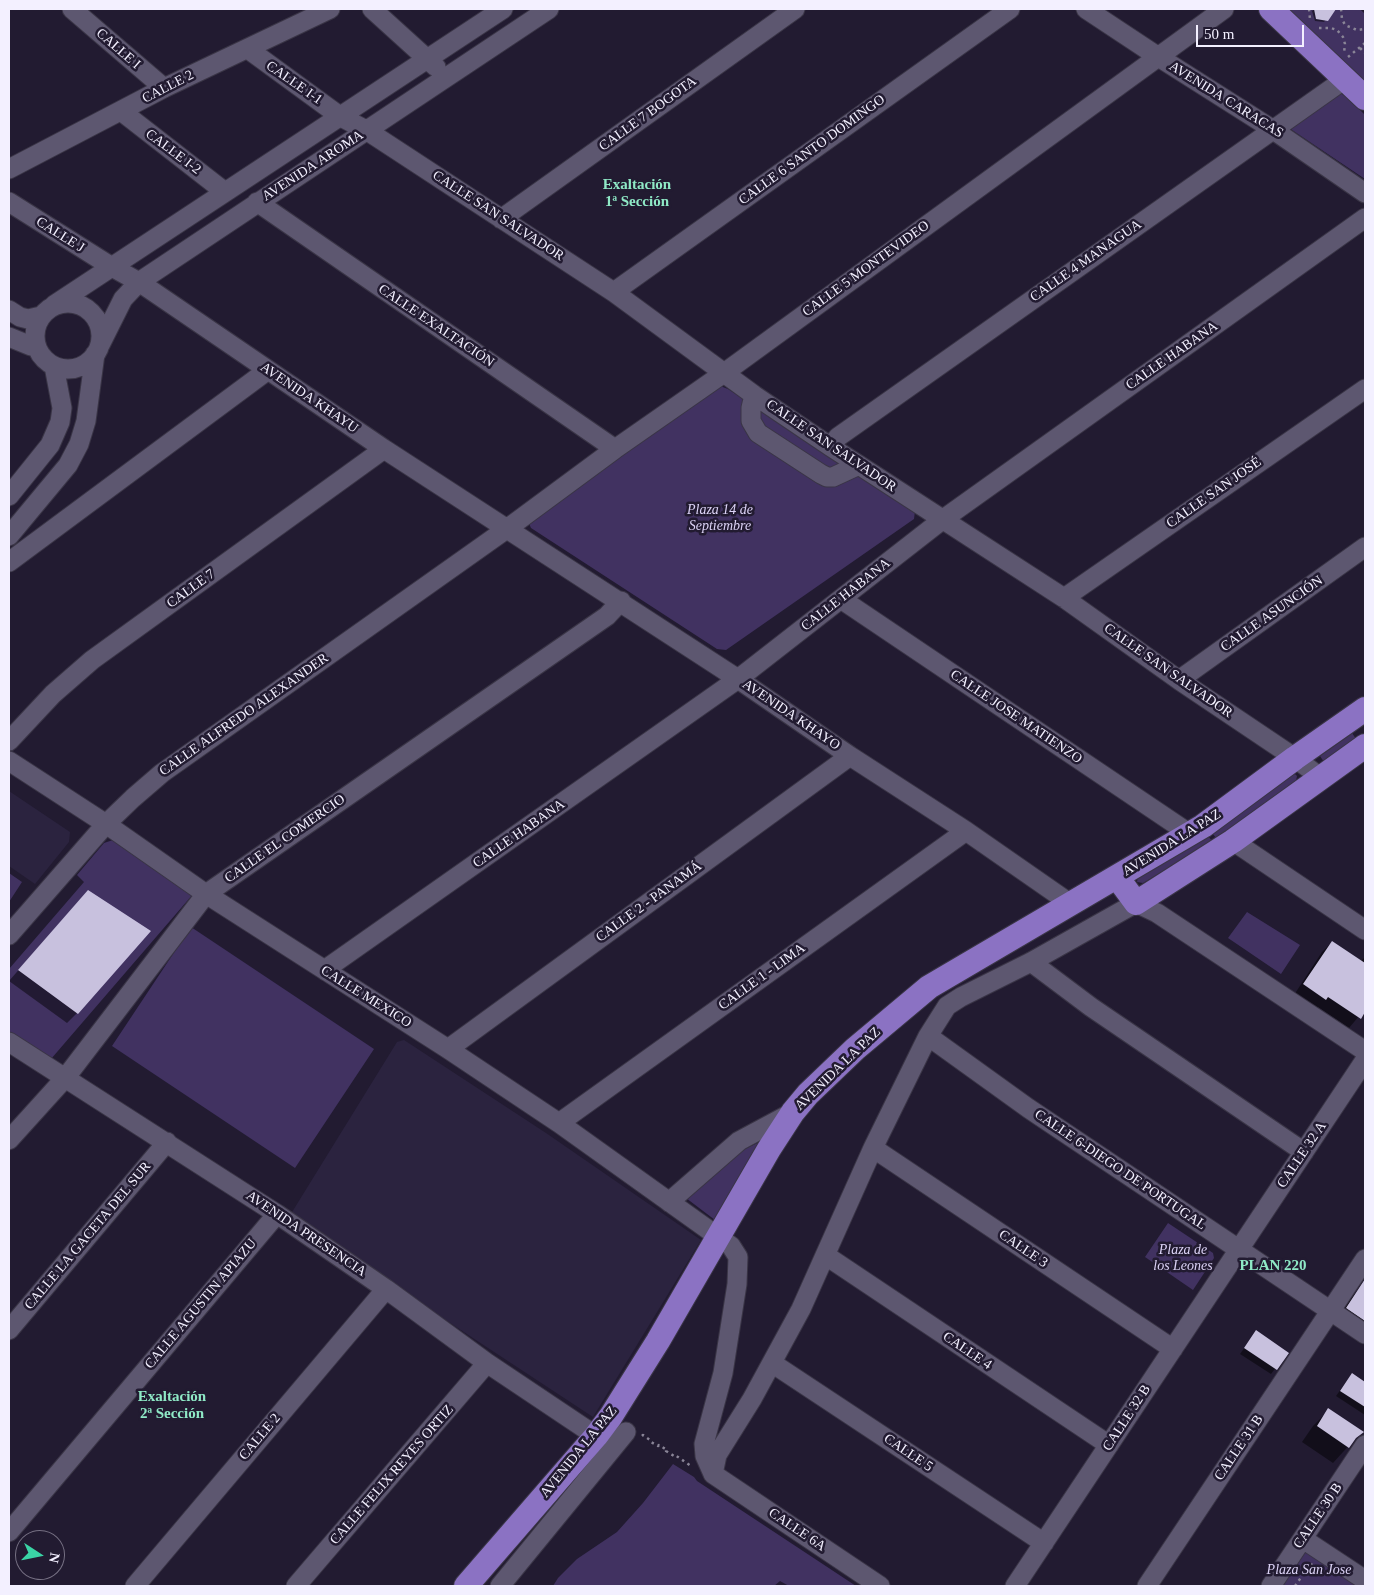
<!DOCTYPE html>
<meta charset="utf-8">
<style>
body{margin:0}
#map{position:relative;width:1374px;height:1595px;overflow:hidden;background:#221b31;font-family:Georgia,serif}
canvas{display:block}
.frame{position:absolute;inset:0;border:10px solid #f3f0ff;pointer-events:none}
.north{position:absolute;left:15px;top:1530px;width:50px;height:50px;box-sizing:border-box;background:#221b31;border:1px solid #767083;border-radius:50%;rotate:101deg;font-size:14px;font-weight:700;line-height:20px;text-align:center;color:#f3f0ff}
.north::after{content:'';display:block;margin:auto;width:18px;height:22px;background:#3ad4a5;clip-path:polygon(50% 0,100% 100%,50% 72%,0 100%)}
.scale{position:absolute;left:1196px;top:25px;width:108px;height:22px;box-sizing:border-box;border:2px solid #f3f0ff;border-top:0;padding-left:6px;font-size:15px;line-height:18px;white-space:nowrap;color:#f3f0ff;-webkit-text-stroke:4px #221b31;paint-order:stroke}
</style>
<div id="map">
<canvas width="1374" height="1595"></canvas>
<div class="frame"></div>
<div class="north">N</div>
<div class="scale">50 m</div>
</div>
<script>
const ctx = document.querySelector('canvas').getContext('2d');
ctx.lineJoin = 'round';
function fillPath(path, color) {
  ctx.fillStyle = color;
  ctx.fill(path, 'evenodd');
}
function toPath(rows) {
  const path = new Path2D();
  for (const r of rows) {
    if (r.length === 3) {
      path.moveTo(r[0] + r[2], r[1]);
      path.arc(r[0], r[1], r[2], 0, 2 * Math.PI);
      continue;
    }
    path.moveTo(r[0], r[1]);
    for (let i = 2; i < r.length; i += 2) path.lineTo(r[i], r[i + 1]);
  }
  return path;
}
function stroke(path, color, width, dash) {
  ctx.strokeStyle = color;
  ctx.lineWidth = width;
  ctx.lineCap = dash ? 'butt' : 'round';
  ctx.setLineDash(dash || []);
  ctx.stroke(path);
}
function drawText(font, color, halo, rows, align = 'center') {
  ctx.font = font + ' Georgia,serif';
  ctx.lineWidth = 5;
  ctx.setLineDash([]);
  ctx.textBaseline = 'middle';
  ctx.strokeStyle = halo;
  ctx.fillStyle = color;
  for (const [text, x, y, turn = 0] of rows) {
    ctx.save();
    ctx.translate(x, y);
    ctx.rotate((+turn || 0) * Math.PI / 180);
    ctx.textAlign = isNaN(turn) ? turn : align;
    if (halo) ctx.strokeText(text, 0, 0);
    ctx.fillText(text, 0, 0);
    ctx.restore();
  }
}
fillPath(toPath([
 [9,791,70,832,69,842,35,884,9,866],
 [404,1040,546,1133,701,1240,593,1417,289,1217,397,1042]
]), '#2b233f');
fillPath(toPath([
 [1282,9,1360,9,1365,14,1365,87],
 [1335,93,1342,94,1347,97,1365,115,1365,179,1292,130,1291,127],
 [715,384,728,389,915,511,914,519,726,650,717,649,531,528,527,519],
 [1352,733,1356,739,1324,762,1320,756],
 [1295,774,1297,776,1296,781,1217,839,1212,833,1292,775],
 [1208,836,1213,842,1143,883,1137,882,1138,877],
 [116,839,194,893,51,1059,9,1034,9,969,84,882,77,875,104,843],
 [9,873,22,882,9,902],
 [1247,912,1300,945,1281,974,1228,938],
 [191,927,374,1049,295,1168,112,1046],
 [766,1139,715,1220,686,1198,718,1172,734,1154],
 [1168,1223,1213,1253,1214,1258,1193,1290,1145,1257],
 [673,1464,694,1477,697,1481,856,1586,553,1586,558,1578,577,1559,617,1532,643,1503],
 [1305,1550,1364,1586,1278,1586]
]), '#413261');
fillPath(toPath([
 [1315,9,1331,9,1332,12,1324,22,1315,21,1312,11],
 [78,902,77,1013,67,1023,9,981],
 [1332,942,1361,961,1365,957,1365,1009,1349,1028,1318,1007,1315,1010,1294,995,1322,952],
 [1360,1288,1365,1292,1365,1334,1339,1316,1353,1296],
 [1256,1332,1287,1353,1271,1374,1240,1354],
 [1352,1374,1365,1383,1365,1415,1336,1396],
 [1329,1410,1353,1441,1333,1463,1302,1442,1313,1426],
 [780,1581,789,1586,774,1586]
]), '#0007');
fillPath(toPath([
 [1314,9,1336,9,1328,21,1316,19],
 [88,890,151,931,78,1014,18,970],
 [1332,941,1365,963,1365,1012,1361,1019,1328,997,1326,1000,1303,984],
 [1365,1279,1365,1321,1346,1308],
 [1256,1330,1289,1353,1277,1370,1244,1348],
 [1352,1373,1365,1382,1365,1407,1340,1391],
 [1328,1408,1364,1432,1356,1438,1349,1448,1317,1426]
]), '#c8c1de');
const minor = toPath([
 [72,9,164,88],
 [372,9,436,67],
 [1086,9,1157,56,1272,129,1365,193],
 [248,49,341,117,366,130,615,293,754,395,831,447,1064,598,1179,680,1295,758,1320,777],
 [121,111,225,192],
 [9,169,164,88,330,9],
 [9,202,112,267,139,282,384,449,738,679,850,756,966,831,1071,904],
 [257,202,615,449],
 [501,219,795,9],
 [615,293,618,289,1010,9],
 [68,336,33],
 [54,305,503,9],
 [9,310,20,317,28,319,41,316],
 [9,337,31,346,36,346],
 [100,345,123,299,139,282,549,9],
 [754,395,751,408,751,421,758,433,821,474,827,477,833,477,859,465],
 [831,447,838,437,1345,79],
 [9,496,50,445,60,422,62,408,54,366],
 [9,536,68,465,79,444,86,421,95,354],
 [9,562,268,370],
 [1064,598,1365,389],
 [841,599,1190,834],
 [1179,680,1365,547],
 [9,741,53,694,92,660,384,449],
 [9,761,106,824,206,894,448,1049,559,1123,731,1246,738,1257,737,1284,723,1373,704,1444,705,1456,713,1474],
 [1233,841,1365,930],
 [9,935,106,824,133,798,162,773,508,528,615,449,724,373,1224,9],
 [1031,962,1091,1007,1304,1152],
 [326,971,330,966,738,679,942,520,1365,218],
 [928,1036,1028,1108,1365,1334],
 [9,1042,277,1214,386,1289,487,1363,596,1436],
 [448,1049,850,756],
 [559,1123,966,831],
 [9,1140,66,1077,206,894,607,616,621,601],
 [873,1148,1173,1349],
 [669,1202,739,1141,793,1112],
 [825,1255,1109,1445],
 [9,1330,167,1142],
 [772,1363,1044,1543],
 [713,1474,717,1455,752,1399,801,1309,873,1148,928,1036,947,1006,961,997,1031,962,1136,903,1157,913,1365,1051],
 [713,1474,880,1586],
 [9,1532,277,1214],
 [1303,1539,1365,1580],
 [135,1586,386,1289],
 [296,1586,487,1363],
 [500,1586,626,1432],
 [1015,1586,1365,1060],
 [1147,1586,1365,1259],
 [1271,1586,1365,1445]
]);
const major = toPath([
 [1271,9,1365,98],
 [1117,877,1136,903,1233,841,1365,746],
 [466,1586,596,1436,611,1416,658,1341,769,1149,793,1112,808,1094,855,1049,929,987,1203,826,1295,758,1365,709]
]);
stroke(minor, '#3a3546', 21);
stroke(major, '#3a3546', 26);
stroke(toPath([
 [1309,9,1310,19],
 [1341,9,1342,19,1345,25,1357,30,1365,29],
 [1319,28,1331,28,1337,30,1343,37,1345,44,1344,53],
 [1360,48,1365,53],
 [1348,57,1365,43],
 [642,1436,643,1435,650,1440,651,1442,658,1446,659,1445,667,1450,666,1451,674,1456,675,1455,691,1466],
 [1295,1586,1309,1566,1313,1564]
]), '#8a8597', 2.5, [2.5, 4]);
stroke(minor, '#5d5770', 19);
stroke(major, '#8b72c3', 24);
drawText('14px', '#f3f0ff', '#221b31', [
 ["CALLE I",118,49,41],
 ["CALLE I-1",294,83,35],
 ["CALLE 2",168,87,-27],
 ["AVENIDA CARACAS",1226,100,32],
 ["CALLE 7 BOGOTA",648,114,-36],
 ["CALLE 6 SANTO DOMINGO",812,150,-36],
 ["CALLE I-2",173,152,37],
 ["AVENIDA AROMA",313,166,-33],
 ["CALLE SAN SALVADOR",498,216,33],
 ["CALLE J",60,235,32],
 ["CALLE 4 MANAGUA",1086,261,-35],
 ["CALLE 5 MONTEVIDEO",866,269,-36],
 ["CALLE EXALTACIÓN",436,326,34],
 ["CALLE HABANA",1172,356,-35],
 ["AVENIDA KHAYU",309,398,34],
 ["CALLE SAN SALVADOR",831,446,34],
 ["CALLE SAN JOSÉ",1214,493,-35],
 ["CALLE 7",191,589,-36],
 ["CALLE HABANA",846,595,-38],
 ["CALLE ASUNCIÓN",1272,614,-35],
 ["CALLE SAN SALVADOR",1168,671,35],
 ["CALLE ALFREDO ALEXANDER",244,715,-35],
 ["AVENIDA KHAYO",791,715,34],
 ["CALLE JOSE MATIENZO",1016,717,34],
 ["CALLE HABANA",519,834,-35],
 ["CALLE EL COMERCIO",285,839,-35],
 ["AVENIDA LA PAZ",1172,843,-32],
 ["CALLE 2 - PANAMÁ",649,902,-36],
 ["CALLE 1 - LIMA",762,977,-36],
 ["CALLE MEXICO",366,997,32],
 ["AVENIDA LA PAZ",838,1069,-44],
 ["CALLE 32 A",1302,1155,-56],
 ["CALLE 6-DIEGO DE PORTUGAL",1120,1170,34],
 ["AVENIDA PRESENCIA",306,1234,34],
 ["CALLE LA GACETA DEL SUR",88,1236,-50],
 ["CALLE 3",1023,1249,34],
 ["CALLE AGUSTIN APIAZU",201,1304,-50],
 ["CALLE 4",967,1351,34],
 ["CALLE 32 B",1127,1418,-57],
 ["CALLE 2",260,1437,-50],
 ["CALLE 31 B",1239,1448,-56],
 ["AVENIDA LA PAZ",579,1452,-51],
 ["CALLE 5",908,1453,34],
 ["CALLE FELIX REYES ORTIZ",392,1475,-49],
 ["CALLE 30 B",1318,1516,-56],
 ["CALLE 6A",797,1530,34]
]);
drawText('italic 14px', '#dcd3f6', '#221b31', [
 ["Plaza 14 de",720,510],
 ["Septiembre",720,526],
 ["Plaza de",1183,1250],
 ["los Leones",1183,1266],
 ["Plaza San Jose",1309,1570]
]);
drawText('bold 15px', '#8fe9c6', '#221b31', [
 ["Exaltación",637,185],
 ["1ª Sección",637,202],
 ["PLAN 220",1273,1266],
 ["Exaltación",172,1397],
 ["2ª Sección",172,1414]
]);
</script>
